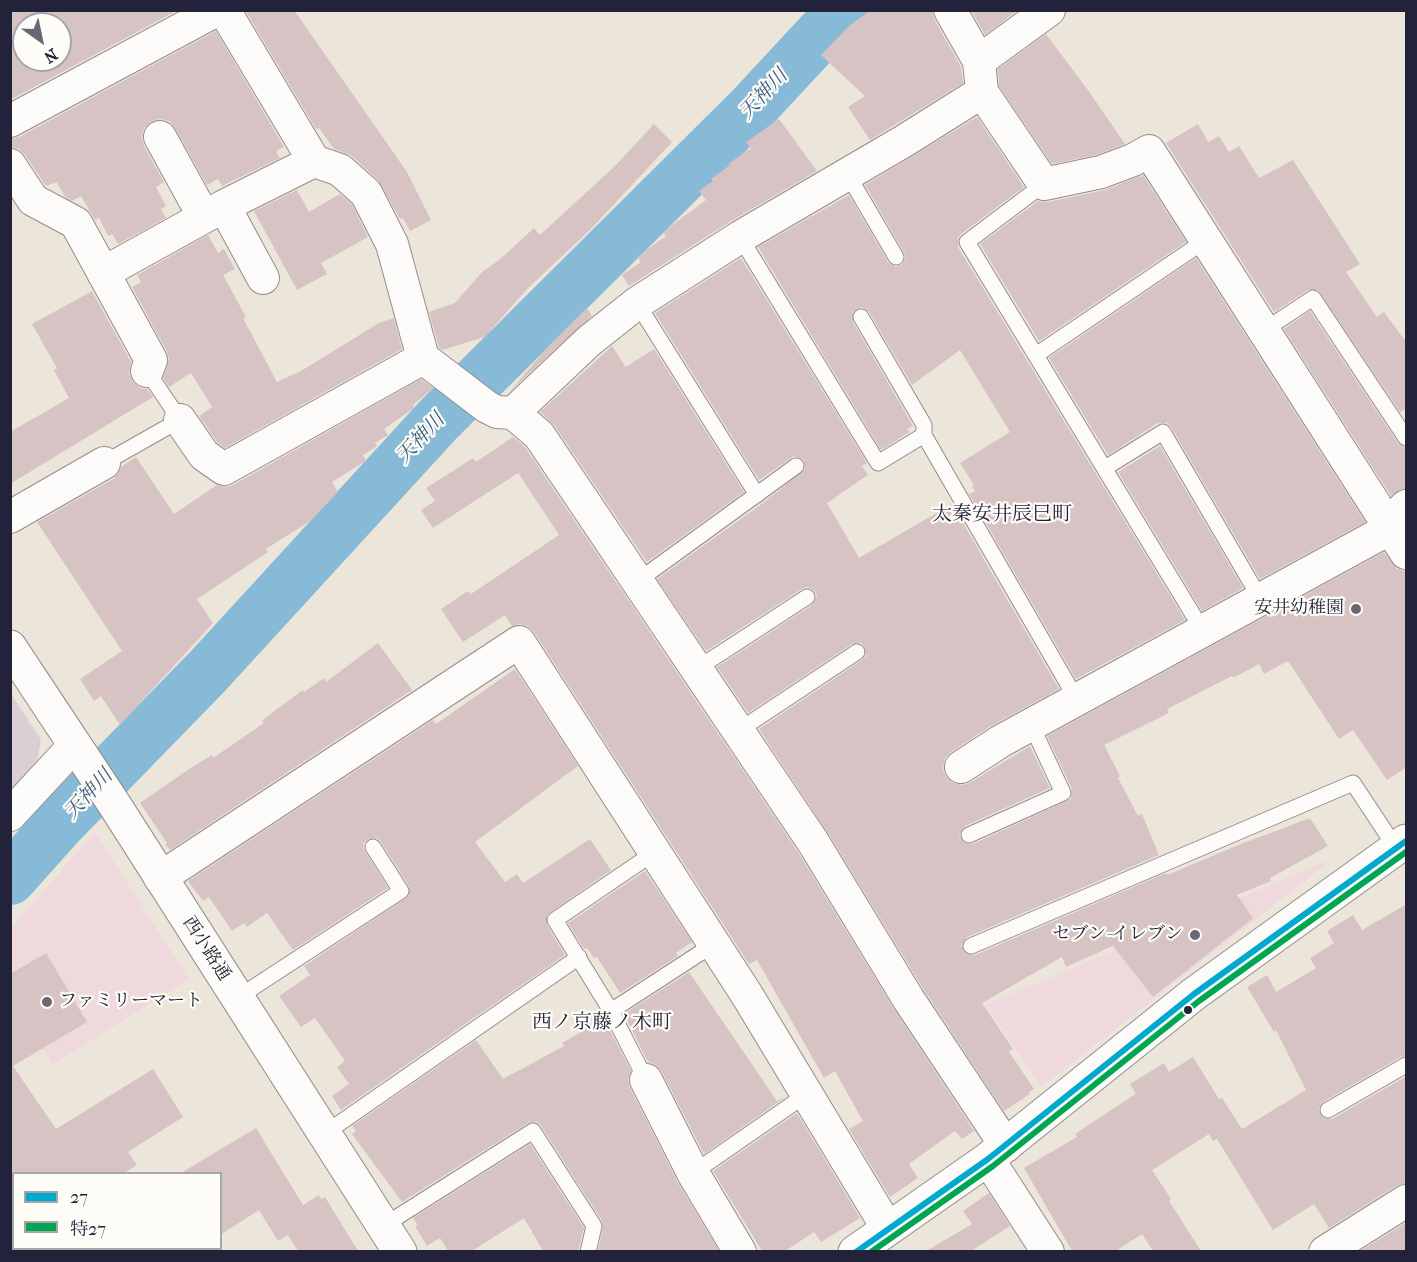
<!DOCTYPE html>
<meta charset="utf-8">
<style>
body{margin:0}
#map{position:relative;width:1417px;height:1262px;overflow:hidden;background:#ece6da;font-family:"IM FELL French Canon","Noto Serif JP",serif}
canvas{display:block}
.frame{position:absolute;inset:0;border:12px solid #22223b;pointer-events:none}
.legend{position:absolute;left:12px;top:1172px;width:210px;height:78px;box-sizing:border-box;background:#fdfcf7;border:2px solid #a5a5ac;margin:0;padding:8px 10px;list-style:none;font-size:18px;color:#22223b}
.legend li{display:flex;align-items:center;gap:12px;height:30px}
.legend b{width:30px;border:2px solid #a5a5ac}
.north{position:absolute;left:12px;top:12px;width:60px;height:60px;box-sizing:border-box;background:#fdfcf7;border:2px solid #a5a5ac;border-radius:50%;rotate:147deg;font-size:16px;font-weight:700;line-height:24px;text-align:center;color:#22223b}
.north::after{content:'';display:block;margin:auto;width:21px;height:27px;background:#696773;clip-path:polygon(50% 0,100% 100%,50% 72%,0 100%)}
</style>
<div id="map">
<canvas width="1417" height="1262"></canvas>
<div class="frame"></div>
<ul class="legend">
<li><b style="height:8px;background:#00a9ce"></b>27</li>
<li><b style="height:8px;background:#00a651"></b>特27</li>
</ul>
<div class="north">N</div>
</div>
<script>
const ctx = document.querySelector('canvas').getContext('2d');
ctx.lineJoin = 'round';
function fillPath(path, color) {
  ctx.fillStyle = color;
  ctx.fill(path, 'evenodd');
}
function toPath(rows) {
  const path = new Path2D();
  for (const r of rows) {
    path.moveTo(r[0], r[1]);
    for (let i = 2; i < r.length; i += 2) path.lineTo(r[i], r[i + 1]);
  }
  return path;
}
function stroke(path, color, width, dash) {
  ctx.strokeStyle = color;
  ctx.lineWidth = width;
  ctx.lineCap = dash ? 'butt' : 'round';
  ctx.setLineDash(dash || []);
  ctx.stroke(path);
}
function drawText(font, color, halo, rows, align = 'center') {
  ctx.font = font + ' "IM FELL French Canon","Noto Serif JP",serif';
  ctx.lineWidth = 4.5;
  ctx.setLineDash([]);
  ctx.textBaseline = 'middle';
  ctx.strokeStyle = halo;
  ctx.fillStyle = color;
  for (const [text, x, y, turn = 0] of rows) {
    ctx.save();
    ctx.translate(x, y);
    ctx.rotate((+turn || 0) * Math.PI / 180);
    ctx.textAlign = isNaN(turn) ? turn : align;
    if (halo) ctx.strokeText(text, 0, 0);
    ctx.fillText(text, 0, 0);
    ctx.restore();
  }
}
fillPath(toPath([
 [95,832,189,979,52,1065,11,996,10,929],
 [1326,861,1328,863,1041,1087,985,1005]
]), '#f0d9dd');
fillPath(toPath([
 [10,692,41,740,36,768,10,796]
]), '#dccfd4');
stroke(toPath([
 [10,879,61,822,208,671,439,419,752,108,843,10]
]), '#86bad6', 52);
fillPath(toPath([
 [10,10,178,10,10,100],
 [24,24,60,24,60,60,24,60],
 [245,10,294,10,407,172,431,220,410,231,403,218,400,219,378,180,352,156,334,149,319,128,316,129],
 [871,10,932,10,934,19,961,67,963,83,870,140,848,107,865,96,821,55,850,25],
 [971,10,1018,10,985,35],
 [216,31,284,147,276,151,280,158,222,186,218,179,207,185,175,128,169,121,160,119,152,121,144,128,142,137,144,146,164,182,156,187,166,206,161,209,166,218,118,244,112,234,108,236,99,218,95,220,81,196,72,201,65,197,57,182,46,186,25,155,19,149,10,147,10,139,19,137],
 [1046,34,1090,93,1125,144,1096,155,1052,164,999,86,998,69],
 [977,117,1024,187,961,234,958,238,958,247,1185,620,1076,679,969,494,975,491,972,486,974,485,960,463,1010,432,960,350,912,385,869,312,862,307,853,312,853,322,913,426,907,429,910,432,881,450,758,247,849,195,888,262,895,267,901,265,906,258,904,252,865,185],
 [779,119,817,171,731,221,629,286,622,275,641,262,637,257,666,236,663,232,706,200,699,191,713,181,711,179,730,165,728,164,751,148,746,142],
 [654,124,672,142,591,229,527,289,485,337,442,350,439,347,429,312,455,303,482,272,499,260,534,228,540,235,615,166],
 [1198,124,1208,142,1219,136,1229,152,1239,146,1259,178,1293,160,1360,264,1346,272,1377,317,1384,312,1407,343,1407,408,1400,412,1318,290,1308,290,1274,312,1166,143],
 [1143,175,1186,242,1039,341,980,244,1038,201,1048,202,1105,190],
 [297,190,309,212,340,194,352,204,368,237,321,263,327,274,297,290,254,211],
 [208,235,218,253,224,249,235,269,223,275,246,317,243,318,277,382,301,371,379,323,394,318,402,349,225,448,217,442,199,416,212,407,191,373,169,387,163,378,169,359,167,352,132,287,141,282,137,275],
 [741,258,867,463,862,466,868,475,827,503,859,558,952,504,1059,689,991,726,951,752,945,758,943,769,946,777,953,783,963,785,971,782,1030,746,1050,788,965,826,959,835,964,843,973,844,1071,799,1072,789,1047,736,1384,552,1397,569,1407,571,1407,767,1387,780,1353,730,1339,739,1288,661,1264,674,1259,664,1233,678,1232,676,1167,709,1169,713,1104,745,1120,776,1118,778,1138,816,1142,814,1159,855,967,937,961,945,966,954,975,955,1166,873,1167,875,1241,844,1310,818,1328,846,1270,878,1271,881,1237,895,1253,918,1153,997,1113,946,1066,967,1062,957,982,1003,1013,1049,1009,1052,1034,1089,1029,1092,1030,1094,1004,1111,924,990,828,833,759,729,862,660,866,656,865,647,861,643,852,644,748,713,717,667,812,605,817,597,815,591,807,587,802,589,706,651,657,579,763,503,805,469,803,460,794,456,759,480,655,313],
 [1196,258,1365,522,1260,579,1171,427,1167,423,1158,423,1108,455,1049,358],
 [92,291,131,362,129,374,133,382,140,388,147,389,153,397,10,484,10,432,69,398,54,370,57,368,32,324],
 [587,308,592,316,509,392,547,348],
 [1310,311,1398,443,1407,449,1407,489,1401,489,1391,496,1284,329],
 [612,346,626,367,654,349,744,492,647,562,554,425,540,412],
 [421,379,433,388,413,405,414,408,384,429,388,435,375,443,377,446,363,455,366,461,332,482,338,492,310,521,266,549,268,552,197,599,213,623,120,725,101,696,94,701,80,679,122,651,37,522,113,479,119,472,121,467,136,457,174,514,217,485,224,487,233,485],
 [513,437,525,447,798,852,894,1009,974,1131,962,1139,955,1131,909,1164,918,1178,890,1197,849,1129,863,1121,835,1071,824,1078,757,960,749,964,534,632,527,626,519,624,512,626,505,615,463,642,441,609,468,591,471,594,559,535,518,473,433,528,421,510,435,501,426,488,473,458,476,462],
 [1160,446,1243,588,1202,611,1118,472],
 [378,643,412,690,170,850,165,844,167,843,140,803,192,767,212,755,213,758,264,723,262,721,277,709,303,690,304,692,324,678,326,682],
 [515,669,578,766,475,842,505,882,517,874,523,883,590,839,611,870,547,915,547,925,565,955,341,1110,332,1096,349,1084,337,1067,345,1061,315,1018,301,1027,279,996,310,975,304,966,409,896,409,886,381,842,377,838,368,839,364,843,363,848,388,888,293,950,267,913,247,927,244,923,232,931,209,897,203,901,188,881,433,720,436,724],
 [645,871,692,942,676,953,678,956,620,993,597,957,594,958,587,948,584,949,568,923],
 [1407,904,1407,1055,1401,1057,1323,1102,1318,1109,1323,1118,1332,1119,1407,1076,1407,1183,1396,1186,1329,1228,1314,1204,1273,1230,1217,1139,1213,1141,1209,1134,1152,1170,1171,1199,1169,1201,1201,1251,1153,1251,1142,1234,1116,1251,1072,1251,1024,1168,1077,1137,1075,1134,1088,1125,1136,1094,1130,1084,1164,1063,1169,1072,1193,1057,1219,1099,1222,1098,1242,1129,1306,1090,1276,1030,1274,1032,1247,987,1267,975,1276,992,1316,968,1310,958,1334,943,1327,931,1353,915,1362,930],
 [46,953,87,1022,13,1066,56,1129,153,1069,183,1117,128,1152,137,1165,124,1173,10,1173,10,974],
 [689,972,777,1101,787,1096,704,1154,662,1072,656,1065,648,1062,624,1014],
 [604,1019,631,1071,628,1080,630,1088,677,1181,719,1251,598,1251,603,1228,602,1221,541,1126,537,1122,528,1123,402,1202,352,1134,356,1131,352,1126,476,1040,503,1079,564,1046,562,1043],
 [797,1113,860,1218,821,1242,814,1232,785,1251,762,1251,713,1171],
 [256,1128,303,1205,319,1195,321,1199,325,1197,358,1251,298,1251,288,1235,278,1241,259,1210,220,1235,220,1173,181,1173],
 [530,1144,584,1228,578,1251,543,1251,524,1218,472,1251,448,1251,440,1238,427,1246,415,1226,418,1225,413,1218],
 [989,1193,1010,1226,971,1251,926,1251,972,1224,963,1211],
 [1407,1222,1407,1251,1360,1251]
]), '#d7c3c4');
const service = toPath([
 [848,175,896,257],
 [1044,184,967,242,1203,631],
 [740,237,878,463,924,435],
 [637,303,757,495],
 [861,317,924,425,924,435,1077,700],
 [1263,331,1313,298,1406,438],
 [1036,355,1206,240],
 [104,463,180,420,147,371],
 [1105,468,1163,432,1261,600],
 [639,580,796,466],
 [698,668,807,597],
 [738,731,857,652],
 [969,835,1063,793,1031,724],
 [971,946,1353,783,1396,848],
 [237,998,401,891,373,847],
 [611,1011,714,944],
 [646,1080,611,1011,555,920,655,852],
 [1328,1110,1406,1065],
 [324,1134,579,957],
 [693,1173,807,1094],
 [383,1226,533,1131,594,1226,588,1252]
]);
const minor = toPath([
 [224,10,314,161,340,170,366,193,392,244,423,358,487,407,497,412,513,413,539,435,813,842,909,1000,1006,1146],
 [950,10,979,61,982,92,1044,184,1101,172,1133,160,1149,151,1406,553],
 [979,61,1049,10],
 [10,121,217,10],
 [160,137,204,217],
 [10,165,33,200,76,223,151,360,147,371],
 [224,206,263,278],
 [103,273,224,206,314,161],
 [513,413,589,341,637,303,740,237,904,141,982,92],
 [180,420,204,455,224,469,423,358],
 [10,517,104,463],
 [961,767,1001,741,1391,528,1400,512,1406,506],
 [10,815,75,745],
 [160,878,519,642,747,995,888,1229],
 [646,1080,693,1173,740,1252],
 [988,1159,1048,1252],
 [1325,1252,1406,1201]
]);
const tertiary = toPath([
 [10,647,114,804,400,1252],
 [855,1252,988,1159,1194,994,1406,841]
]);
stroke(service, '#918e8c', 17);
stroke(minor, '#918e8c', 34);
stroke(tertiary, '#918e8c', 35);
stroke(service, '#fcfbf9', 15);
stroke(minor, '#fcfbf9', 32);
stroke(tertiary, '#fcfbf9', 33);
stroke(toPath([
 [856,1252,988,1159,1194,994,1406,841]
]), '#00a9ce', 6);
stroke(toPath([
 [871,1252,993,1166,1199,1001,1406,852]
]), '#00a651', 6);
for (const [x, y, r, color] of [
 [1356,609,6,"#696773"],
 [1195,935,6,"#696773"],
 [47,1002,6,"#696773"],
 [1188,1010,5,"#22223b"]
]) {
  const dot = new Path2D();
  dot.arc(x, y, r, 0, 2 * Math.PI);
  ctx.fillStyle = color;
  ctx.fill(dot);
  stroke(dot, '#fdfcf7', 2);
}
drawText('18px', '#22223b', '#fdfcf7', [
 ["安井幼稚園",1344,609],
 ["セブン-イレブン",1183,935],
 ["ファミリーマート",59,1002,"left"]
], 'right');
drawText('18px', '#22223b', '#fdfcf7', [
 ["西小路通",206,949,57]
]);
drawText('italic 20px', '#3c5e80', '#fdfcf7', [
 ["天神川",764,95,-47],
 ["天神川",421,439,-47],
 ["天神川",89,795,-47]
]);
drawText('20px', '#22223b', '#fdfcf7', [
 ["太秦安井辰巳町",1002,515],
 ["西ノ京藤ノ木町",602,1023]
]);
</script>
